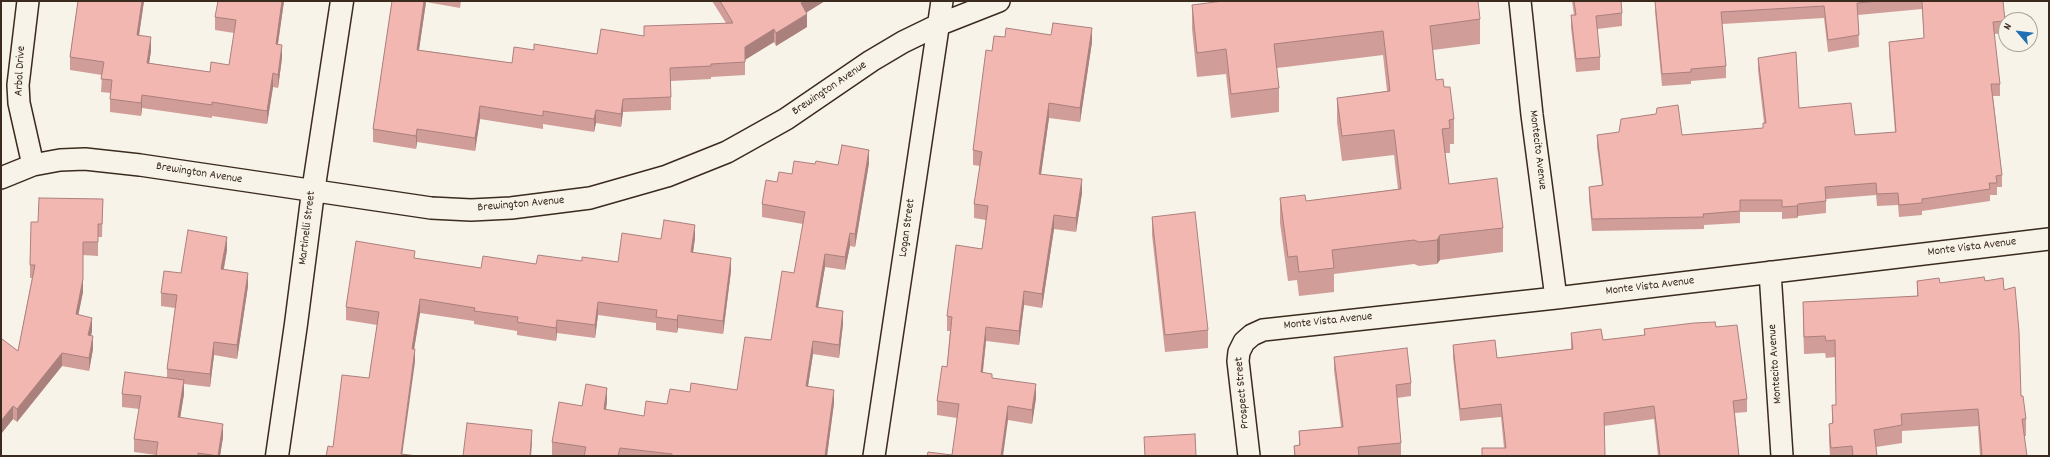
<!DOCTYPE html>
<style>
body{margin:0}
#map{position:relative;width:2050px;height:457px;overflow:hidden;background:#f7f3e8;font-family:Dekko,sans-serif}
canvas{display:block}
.frame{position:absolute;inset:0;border:2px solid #3b2a1e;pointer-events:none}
.north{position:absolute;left:1998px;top:12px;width:40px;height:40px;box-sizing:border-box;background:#f7f3e8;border:1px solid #aca397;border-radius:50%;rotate:298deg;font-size:11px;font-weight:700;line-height:16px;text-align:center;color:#3b2a1e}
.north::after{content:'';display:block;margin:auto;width:14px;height:18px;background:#1f6fb2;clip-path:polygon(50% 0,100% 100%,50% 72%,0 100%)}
</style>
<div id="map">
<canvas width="2050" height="457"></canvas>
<div class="frame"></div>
<div class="north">N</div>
</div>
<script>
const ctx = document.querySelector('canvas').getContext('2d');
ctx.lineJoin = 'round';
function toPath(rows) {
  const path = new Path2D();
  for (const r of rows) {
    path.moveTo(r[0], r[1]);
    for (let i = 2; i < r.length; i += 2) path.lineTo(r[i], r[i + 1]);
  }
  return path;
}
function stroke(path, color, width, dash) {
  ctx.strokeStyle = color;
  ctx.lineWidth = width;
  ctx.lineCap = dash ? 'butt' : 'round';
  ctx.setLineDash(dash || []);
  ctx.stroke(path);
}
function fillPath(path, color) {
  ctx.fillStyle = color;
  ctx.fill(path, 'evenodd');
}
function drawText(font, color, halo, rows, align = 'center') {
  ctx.font = font + ' Dekko,sans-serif';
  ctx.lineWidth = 3;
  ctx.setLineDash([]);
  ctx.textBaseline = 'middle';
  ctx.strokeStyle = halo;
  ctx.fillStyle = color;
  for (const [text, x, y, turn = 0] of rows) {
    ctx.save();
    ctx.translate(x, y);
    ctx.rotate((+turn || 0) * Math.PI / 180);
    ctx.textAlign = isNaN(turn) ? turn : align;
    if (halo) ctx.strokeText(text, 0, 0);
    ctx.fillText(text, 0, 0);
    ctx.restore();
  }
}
const minor = toPath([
 [28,1,18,85,19,103,33,165],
 [1520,1,1532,115,1556,298],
 [1,178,33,165,60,160,85,159,140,165,431,208,471,210,511,208,590,198,667,176,727,152,786,119,871,61,903,42,938,25,999,1],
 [1770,272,1782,456],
 [874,456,942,1],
 [1249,456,1238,361,1239,352,1244,342,1252,335,1263,330,1556,298,2049,239]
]);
const tertiary = toPath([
 [277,456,296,324,313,192,342,1]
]);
stroke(minor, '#3b2a1e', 24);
stroke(tertiary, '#3b2a1e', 25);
stroke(minor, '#f7f3e8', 21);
stroke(tertiary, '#f7f3e8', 22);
fillPath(toPath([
 [78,1,144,1,139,36,151,51,149,63,210,72,229,65,234,33,215,30,215,17,284,1,278,44,282,58,278,88,273,87,267,124,212,116,212,118,142,108,141,116,110,112,110,99,111,93,101,92,102,75,70,70,70,57],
 [392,1,461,1,460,8,426,2,419,50,512,63,534,50,597,54,644,36,726,23,712,1,825,1,806,12,807,27,776,46,774,42,745,59,745,75,711,77,711,79,671,81,671,110,623,112,621,127,596,123,594,132,543,124,543,129,480,119,475,151,417,142,416,149,373,142,373,129],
 [1572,1,1621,1,1622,13,1622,26,1597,29,1600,57,1600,70,1576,72,1571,28,1571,15,1574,15],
 [1655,1,2003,1,2005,33,1994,34,2000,84,2000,96,1993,96,2002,175,2002,187,1997,187,1997,195,1990,195,1990,201,1922,211,1922,215,1899,217,1898,205,1877,206,1876,195,1826,199,1826,213,1798,216,1797,218,1782,219,1782,212,1740,212,1740,223,1704,225,1704,229,1592,231,1589,199,1589,187,1602,185,1597,147,1597,135,1682,135,1763,128,1764,123,1758,70,1758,58,1799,108,1855,135,1895,132,1889,54,1889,42,1924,38,1922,9,1858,15,1859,47,1828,52,1824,18,1722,24,1726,66,1726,78,1691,81,1691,84,1662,86,1655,12],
 [1192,5,1480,19,1480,44,1433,50,1436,80,1444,87,1454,119,1454,144,1450,144,1450,153,1445,153,1449,184,1503,228,1503,252,1440,260,1437,264,1419,266,1414,264,1334,274,1334,292,1299,296,1297,280,1288,281,1280,223,1280,198,1306,201,1398,189,1394,155,1342,161,1337,122,1337,98,1387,91,1383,55,1277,68,1279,88,1279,112,1231,118,1226,74,1197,77,1192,29],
 [1051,35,1092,42,1080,122,1049,118,1041,174,1082,193,1076,232,1054,229,1042,308,1024,305,1019,345,986,341,983,372,992,378,1036,398,1032,424,1008,420,952,455,957,418,937,415,937,401,947,367,950,331,947,331,947,316,982,249,986,220,974,218,974,204,980,166,973,165,973,150,992,51,1005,37],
 [869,163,855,247,850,246,845,270,825,267,818,307,843,324,839,358,813,354,808,386,834,403,827,456,560,456,552,455,552,442,582,406,607,401,606,410,644,416,690,392,737,390,771,340,794,273,803,224,762,217,762,204,777,182,792,174,838,165],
 [103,199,102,237,98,237,98,256,83,255,83,292,78,315,92,331,91,336,93,349,89,371,62,366,17,422,13,419,1,434,1,340,18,351,32,278,30,278,30,265,38,222],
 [1152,217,1208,330,1208,348,1165,352,1152,235],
 [695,238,693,253,731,271,723,334,678,328,677,333,656,330,656,323,598,315,595,338,557,333,556,341,517,335,517,331,474,324,474,321,420,313,414,349,415,362,333,447,369,378,377,325,346,320,346,307,415,258,481,268,582,261,618,262,661,239],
 [227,250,224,269,248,286,237,359,214,355,210,387,184,384,184,394,180,418,223,437,220,456,156,456,156,455,134,452,134,439,139,409,122,407,122,394,167,378,167,369,175,308,161,306,161,293,181,273],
 [1917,281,1940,283,1985,281,2004,290,2021,396,2026,419,2026,436,2024,436,2027,456,1980,456,1978,426,1902,431,1902,443,1876,447,1877,456,1830,456,1829,441,1829,424,1832,423,1832,405,1836,405,1835,357,1826,358,1825,353,1804,354,1803,320,1803,302,1917,296],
 [1716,327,1747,399,1747,412,1735,413,1739,456,1658,456,1654,419,1604,426,1504,448,1501,417,1460,421,1453,358,1453,345,1497,358,1571,349,1571,333,1603,340,1644,336,1644,329],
 [1334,357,1411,383,1411,396,1397,398,1401,443,1401,456,1294,456,1294,446,1299,445,1299,431,1341,427,1334,370]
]), '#d19d99');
fillPath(toPath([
 [142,1,144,1,137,48,137,35],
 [282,1,284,1,276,57,276,44],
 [424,1,426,1,426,2,417,63,417,50],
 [804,1,825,1,801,16,801,3],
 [807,14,807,27,776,46,776,33],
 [1092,28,1092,42,1080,122,1080,108],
 [774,29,774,42,745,60,745,47],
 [151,37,151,51,147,76,147,63],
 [282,45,282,58,278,88,278,75],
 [273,73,273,87,267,124,267,111],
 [142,95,142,108,141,116,141,103],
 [623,99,623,112,621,127,621,114],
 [1049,103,1049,118,1039,188,1039,174],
 [480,106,480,119,475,151,475,138],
 [596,110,596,123,594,132,594,119],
 [417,129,417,142,416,149,416,136],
 [869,150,869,163,855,247,855,234],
 [1082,179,1082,193,1076,232,1076,218],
 [1798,204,1798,216,1797,218,1797,206],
 [1054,215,1054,229,1042,308,1042,294],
 [695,225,695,238,691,266,691,252],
 [850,233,850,246,845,270,845,257],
 [1440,235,1440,260,1437,264,1437,240],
 [227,237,227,250,221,282,221,269],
 [83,242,83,292,76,327,76,314],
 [825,254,825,267,816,320,816,307],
 [731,258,731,271,723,334,723,321],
 [248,273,248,286,237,359,237,345],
 [1024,291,1024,305,1019,345,1019,331],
 [420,299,420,313,412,362,412,349],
 [598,302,598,315,595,338,595,325],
 [843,311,843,324,839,358,839,345],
 [678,315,678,328,677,333,677,320],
 [92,318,92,331,88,348,88,335],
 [557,320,557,333,556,341,556,328],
 [986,327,986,341,981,386,981,372],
 [93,336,93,349,89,371,89,358],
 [813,341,813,354,806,399,806,386],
 [214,342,214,355,210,387,210,374],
 [415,349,415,362,402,456,401,454],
 [62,353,62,366,17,422,17,409],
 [184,380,184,394,178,431,178,417],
 [1036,384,1036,398,1032,424,1032,410],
 [607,388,607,401,604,422,604,409],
 [834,390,834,403,827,456,825,456],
 [13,406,13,419,1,434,1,421],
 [1008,406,1008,420,1003,456,1001,456],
 [223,424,223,437,220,456,218,456],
 [532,430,532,443,531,456,530,456]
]), '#aa807d');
const building = toPath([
 [78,1,142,1,137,35,151,37,147,63,210,72,211,62,229,65,236,20,215,17,218,1,282,1,276,44,282,45,278,75,273,73,267,111,212,102,212,105,142,95,141,103,110,99,112,80,101,79,104,62,70,57,78,1],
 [392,1,424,1,417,50,512,63,514,47,534,50,534,44,597,54,601,29,644,36,644,26,733,23,720,1,804,1,801,3,807,14,776,33,774,29,745,47,745,62,711,64,711,66,670,68,671,97,623,99,621,114,596,110,594,119,543,111,543,116,480,106,475,138,417,129,416,136,373,129,392,1],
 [1223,1,1478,1,1480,19,1430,26,1436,80,1443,79,1444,87,1450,87,1454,119,1449,120,1450,128,1442,129,1449,184,1497,178,1503,228,1440,235,1437,240,1419,242,1414,240,1332,250,1334,268,1299,272,1297,256,1288,257,1280,198,1305,195,1306,201,1401,189,1394,130,1342,136,1337,98,1390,91,1383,31,1274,44,1279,88,1231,94,1226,49,1197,53,1192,5,1223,1],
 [1574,1,1621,1,1622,13,1596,16,1600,57,1576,59,1571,15,1576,15,1574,1],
 [1655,1,1881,1,1857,3,1859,35,1828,40,1824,6,1721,12,1726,66,1691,69,1691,72,1662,74,1655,1],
 [1922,1,2003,1,2005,21,1993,22,2000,84,1991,84,2002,175,1996,176,1997,183,1989,183,1990,189,1922,199,1922,203,1899,205,1898,193,1877,194,1876,183,1825,187,1826,201,1798,204,1797,206,1782,207,1782,200,1740,200,1740,211,1703,214,1704,217,1592,219,1589,187,1603,185,1597,135,1619,132,1621,119,1656,114,1657,108,1678,105,1682,135,1763,128,1763,123,1766,123,1758,58,1796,52,1799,108,1851,103,1855,135,1896,132,1889,42,1924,38,1922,1],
 [1053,23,1092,28,1080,108,1049,103,1039,174,1082,179,1076,218,1054,215,1042,294,1024,291,1019,331,986,327,981,372,992,374,992,378,1036,384,1032,410,1008,406,1001,456,927,456,928,452,952,455,959,404,937,401,942,366,947,367,952,317,947,316,956,245,982,249,988,206,974,204,982,152,973,150,986,50,992,51,994,36,1005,37,1006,28,1051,35,1053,23],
 [842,145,869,150,855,234,850,233,845,257,825,254,816,307,843,311,839,345,813,341,806,386,834,390,825,456,672,456,672,454,620,448,618,456,584,456,586,447,552,442,559,402,582,406,586,384,607,388,604,409,644,416,646,401,667,404,670,389,690,392,691,383,737,390,745,337,771,340,782,271,794,273,805,212,762,204,766,180,777,182,779,172,792,174,794,161,815,164,816,161,838,165,842,145],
 [39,198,103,199,102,224,98,224,98,242,83,242,83,279,76,314,92,318,88,335,93,336,89,358,62,353,17,409,13,406,1,421,1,340,2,339,18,351,35,265,30,265,31,222,38,222,39,198],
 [1195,212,1208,330,1165,335,1152,217,1195,212],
 [664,220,695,225,691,252,731,258,723,321,678,315,677,320,656,317,657,310,598,302,595,325,557,320,556,328,517,322,518,317,474,311,475,308,420,299,412,349,415,349,401,454,417,456,326,456,328,446,333,447,342,375,369,378,379,312,346,307,356,241,415,251,414,258,481,268,483,256,536,264,538,255,582,261,582,257,618,262,622,233,661,239,664,220],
 [188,230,227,237,221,269,248,273,237,345,214,342,210,374,167,369,177,295,161,293,164,271,181,273,188,230],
 [1984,277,1985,281,2003,278,2004,290,2015,287,2019,331,2021,396,2023,396,2026,419,2022,419,2027,456,1982,456,1978,409,1901,414,1902,425,1874,430,1877,456,1853,456,1852,446,1831,448,1829,424,1833,423,1832,405,1836,405,1835,340,1826,341,1825,336,1804,337,1803,302,1918,296,1917,281,1939,278,1940,283,1984,277],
 [1715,322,1716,327,1737,325,1747,399,1733,401,1739,456,1660,456,1654,406,1604,413,1605,456,1482,456,1482,448,1506,448,1501,404,1460,409,1453,345,1495,340,1497,358,1573,349,1571,333,1601,329,1603,340,1645,335,1644,329,1694,323,1715,322],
 [1407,348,1411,383,1396,385,1401,443,1358,447,1359,456,1295,456,1294,446,1300,445,1299,431,1343,427,1334,357,1407,348],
 [125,372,184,380,178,417,223,424,218,456,198,453,198,456,156,456,158,442,134,439,141,396,122,394,125,372],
 [467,423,532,430,530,456,463,456,467,423],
 [1195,434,1196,456,1145,456,1144,437,1195,434]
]);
fillPath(building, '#f3b7b2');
stroke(building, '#aa807d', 1);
drawText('12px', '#3b2a1e', '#f7f3e8', [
 ["Arbol Drive",21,71,-87],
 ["Brewington Avenue",830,89,-34],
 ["Montecito Avenue",1537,150,83],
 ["Brewington Avenue",199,174,9],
 ["Brewington Avenue",521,205,-5],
 ["Martinelli Street",308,228,-83],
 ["Logan Street",908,228,-82],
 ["Monte Vista Avenue",1972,248,-7],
 ["Monte Vista Avenue",1650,287,-7],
 ["Monte Vista Avenue",1328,322,-6],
 ["Montecito Avenue",1776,364,-94],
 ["Prospect Street",1243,393,-95]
]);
</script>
